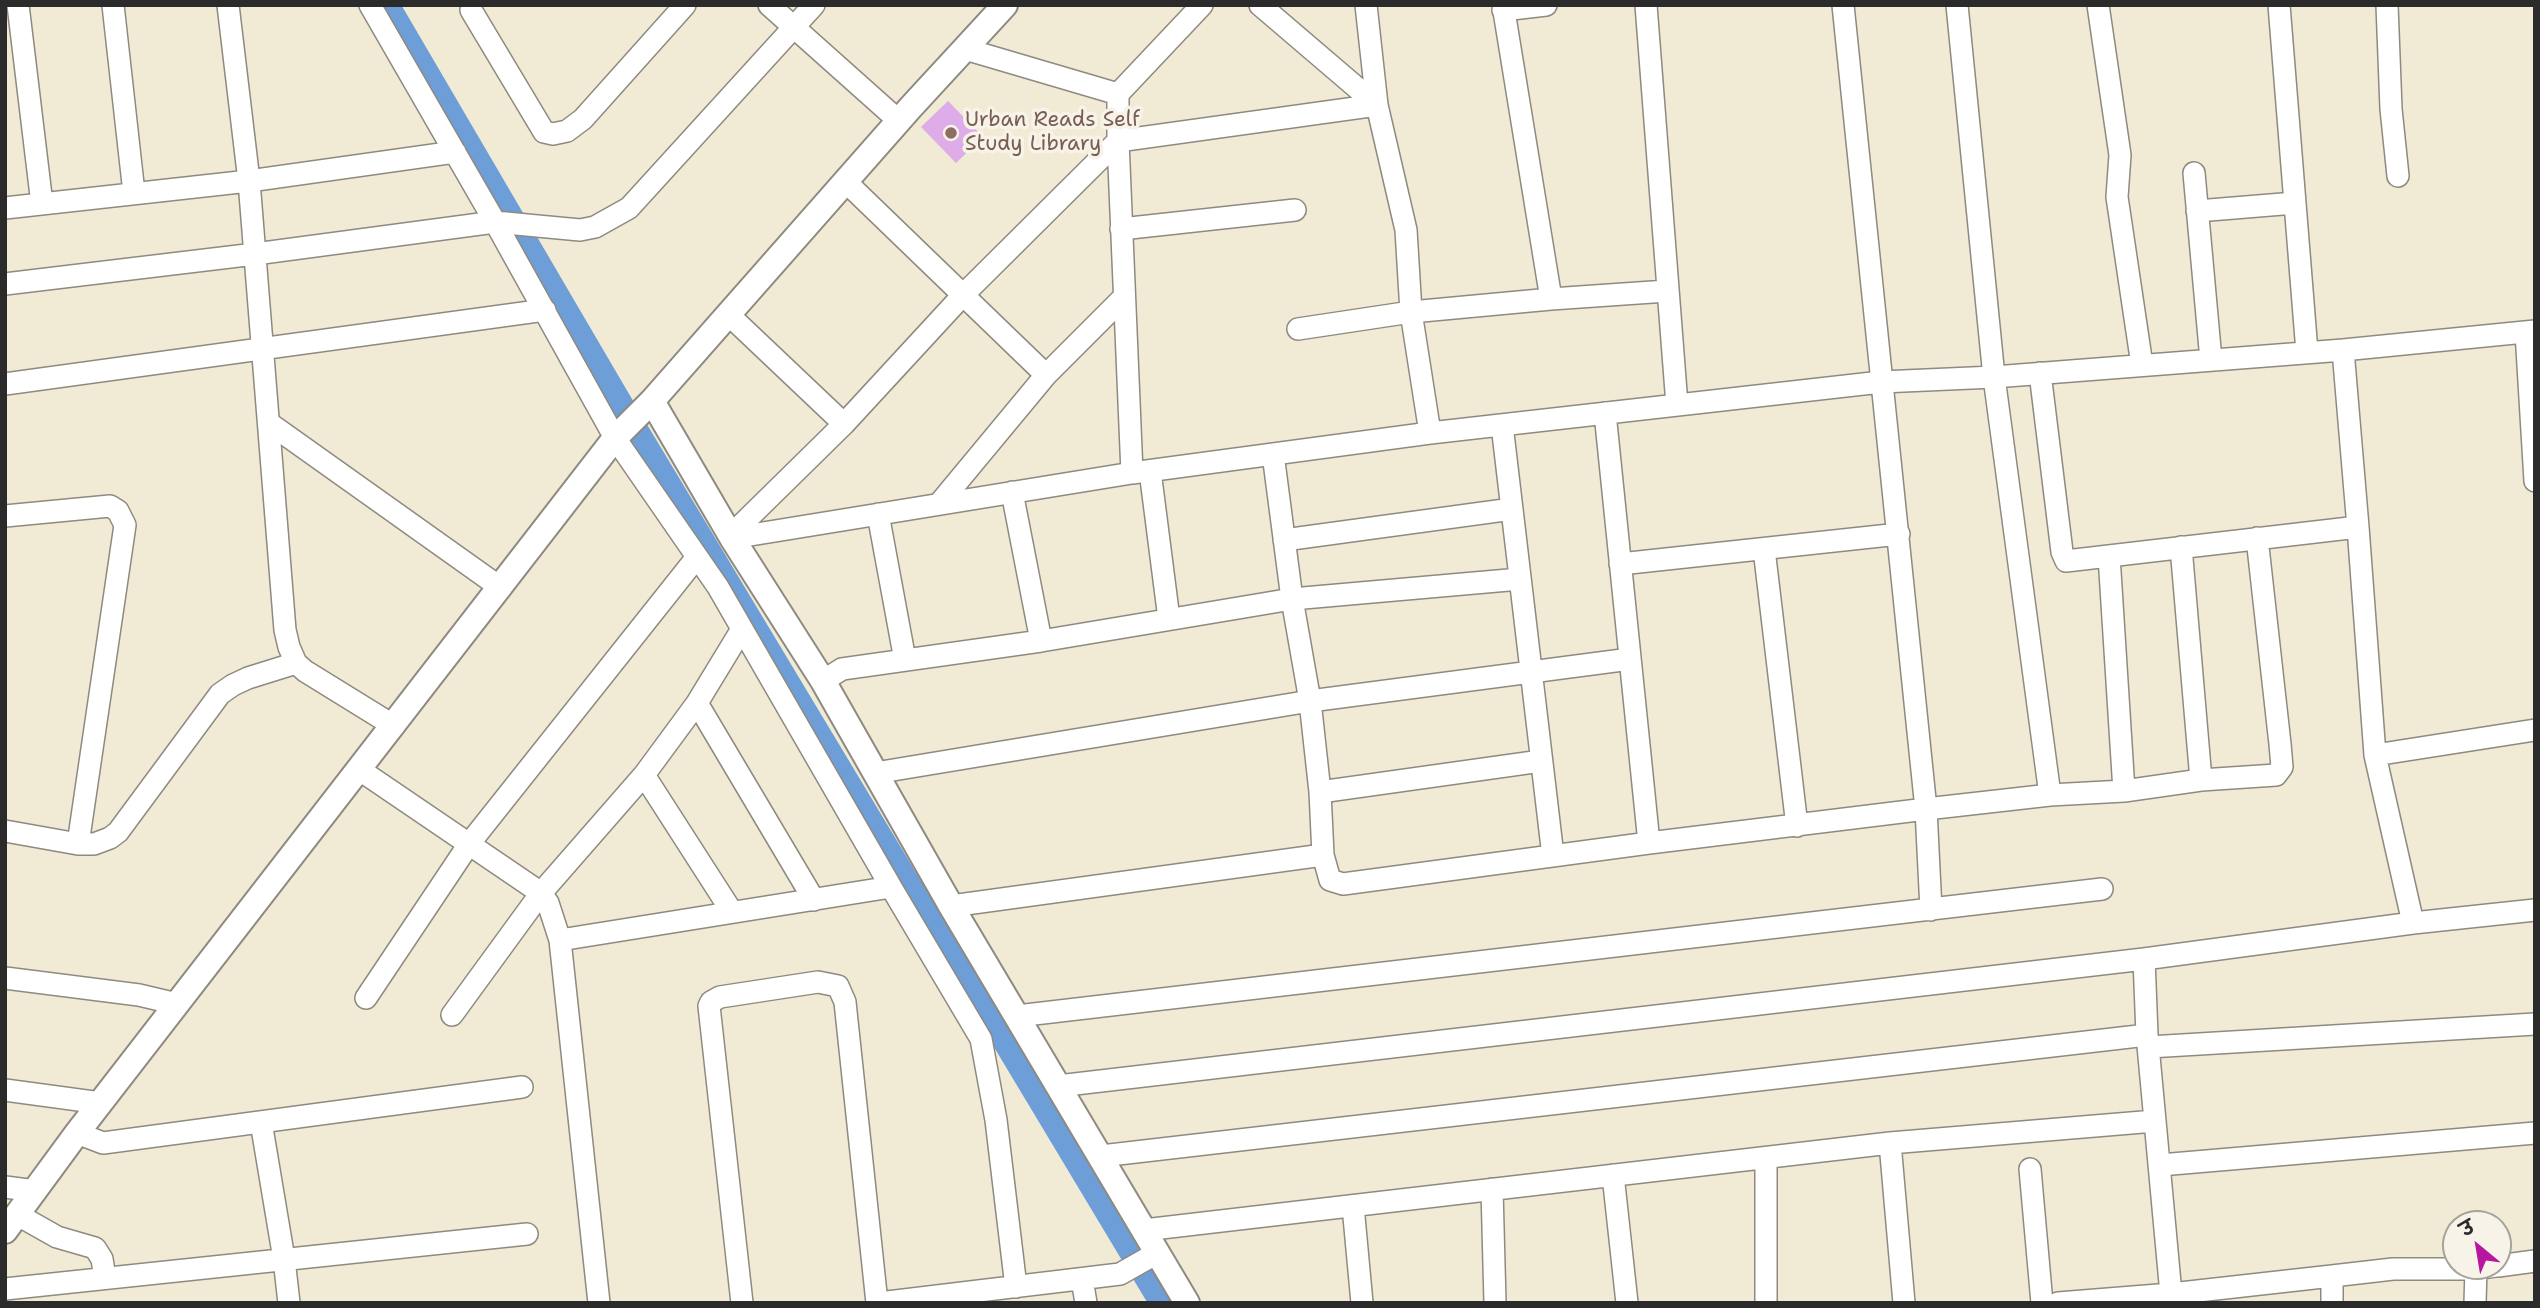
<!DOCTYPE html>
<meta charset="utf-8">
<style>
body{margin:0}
#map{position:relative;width:2540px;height:1308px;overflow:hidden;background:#f1ead4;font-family:"Shantell Sans","Playpen Sans Deva",sans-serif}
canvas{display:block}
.frame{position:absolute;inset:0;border:7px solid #2b2b2b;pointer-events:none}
.north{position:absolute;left:2442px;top:1210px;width:70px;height:70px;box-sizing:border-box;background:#f7f3e8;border:2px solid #a5a39c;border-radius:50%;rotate:330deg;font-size:19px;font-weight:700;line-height:28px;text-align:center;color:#2b2b2b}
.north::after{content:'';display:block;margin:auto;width:24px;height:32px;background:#b5179e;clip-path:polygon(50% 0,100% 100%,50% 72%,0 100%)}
</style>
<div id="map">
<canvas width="2540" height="1308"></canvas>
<div class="frame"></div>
<div class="north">उ</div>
</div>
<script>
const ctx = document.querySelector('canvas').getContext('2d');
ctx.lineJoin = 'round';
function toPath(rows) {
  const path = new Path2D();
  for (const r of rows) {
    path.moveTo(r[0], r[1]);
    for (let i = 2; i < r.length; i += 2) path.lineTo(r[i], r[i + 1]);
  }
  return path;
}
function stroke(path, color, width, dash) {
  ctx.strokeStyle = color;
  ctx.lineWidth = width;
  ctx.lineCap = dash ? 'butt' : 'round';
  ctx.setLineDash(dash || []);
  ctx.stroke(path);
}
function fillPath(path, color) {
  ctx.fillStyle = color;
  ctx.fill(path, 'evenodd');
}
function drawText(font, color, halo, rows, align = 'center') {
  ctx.font = font + ' "Shantell Sans",sans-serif';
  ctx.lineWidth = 7;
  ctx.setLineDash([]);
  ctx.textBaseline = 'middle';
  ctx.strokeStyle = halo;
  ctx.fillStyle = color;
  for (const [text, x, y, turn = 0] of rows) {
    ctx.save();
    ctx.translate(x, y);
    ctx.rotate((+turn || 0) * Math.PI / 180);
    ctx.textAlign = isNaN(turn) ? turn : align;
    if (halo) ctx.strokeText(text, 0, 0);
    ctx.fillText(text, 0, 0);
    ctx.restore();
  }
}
stroke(toPath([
 [388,5,631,420,1161,1303]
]), '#6d9ed7', 23);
fillPath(toPath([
 [948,101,983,137,956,163,921,127]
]), '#ddace9');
const minor = toPath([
 [18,5,42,204],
 [113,5,134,193],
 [228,5,249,181,285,630,289,647,296,663,305,671,394,726],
 [370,5,495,222,615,438,718,587,891,887],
 [769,5,899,121],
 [1646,5,1677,405],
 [1843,5,1926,809,1931,910],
 [1957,5,1994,377,2050,795],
 [2098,5,2120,155,2117,197,2142,365],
 [2279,5,2307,352],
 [2387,5,2391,109,2398,176],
 [471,10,544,132,553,134,567,131,583,119,685,5],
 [1503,10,1546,5],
 [965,49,1118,94,1118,141,1132,473],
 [1118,94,1202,5],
 [2194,173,2211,360],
 [846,182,1046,375,939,504],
 [5,208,249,181,455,152],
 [2197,211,2295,203],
 [1121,229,1295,210],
 [5,284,255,254,495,222,580,230,595,227,629,208,814,5],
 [1551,299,1667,291],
 [729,315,844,424],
 [1298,329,1411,312,1551,299,1503,5],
 [2526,332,2535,481],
 [2343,350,2358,527],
 [2040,373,2062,552,2066,561,2358,527,2375,755,2535,730],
 [1046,375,1124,297],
 [5,384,545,310],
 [1605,413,1649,843],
 [269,423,501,588],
 [1502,425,1553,856],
 [1430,433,1881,382,1994,377,2343,350,2535,331],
 [1273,454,1292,599,1520,579],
 [1150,471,1169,619],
 [1012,492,1041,641],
 [878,514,905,660],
 [5,516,110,506,118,511,125,525,78,844],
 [731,535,844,424,963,295,1118,141,1377,105,1366,5],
 [732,538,1132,473,1430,433,1411,312,1406,230,1377,105,1260,5],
 [1284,540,1512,509],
 [2181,547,2201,780],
 [1764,549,1797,826],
 [2109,556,2124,791],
 [1620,564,1899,534],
 [823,681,842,669,1041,641,1292,599,1310,701,1320,792,1323,855,1330,880,1343,884,1649,843,1926,809,2050,795,2124,791,2201,780,2276,775,2282,767,2280,744,2257,538],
 [697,703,742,629],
 [2375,755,2413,923],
 [360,770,541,893,548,903,560,940,599,1303],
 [875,773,1310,701,1630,659],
 [644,775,732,912],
 [1320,792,1541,761],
 [5,831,78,844,94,844,110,838,118,832,220,694,233,685,248,678,296,663],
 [951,906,1323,855],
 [560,940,891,887,981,1039,996,1120,1016,1287],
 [2144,959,2413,923,2535,910],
 [5,978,139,995,177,1004],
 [366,998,469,844,697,557],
 [452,1015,541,893,644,775,697,703,814,900],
 [1017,1016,2102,889],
 [2149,1047,2535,1024],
 [1058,1086,2144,959,2147,1035],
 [5,1090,101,1103],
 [2155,1121,2171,1294,2174,1303],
 [261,1122,284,1259,289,1303],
 [77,1133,103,1143,522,1087],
 [1890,1143,1904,1303],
 [1101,1156,2147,1035,2155,1121,1890,1143,1144,1230],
 [1766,1158,1766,1303],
 [2160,1165,2535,1133],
 [2030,1169,2042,1303],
 [1613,1175,1627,1303],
 [5,1187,36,1191],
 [1492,1189,1495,1303],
 [1353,1206,1362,1303],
 [18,1215,57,1237,95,1248,102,1259,105,1278],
 [2498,1266,2535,1261],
 [2332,1276,2393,1269,2476,1269,2496,1266],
 [1082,1279,1086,1303],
 [5,1289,527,1234],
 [742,1303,709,1006,711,1002,720,997,818,982,838,986,845,1002,877,1303],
 [879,1303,1120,1274,1157,1253],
 [2058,1303,2171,1294,2332,1276,2332,1303],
 [2475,1303,2476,1269]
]);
const tertiary = toPath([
 [652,401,732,538,823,681,951,906,1187,1303],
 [5,1231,77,1133,615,438,652,401,911,107,1005,5]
]);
stroke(minor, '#8e8a80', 24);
stroke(tertiary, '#8e8a80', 28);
stroke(minor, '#fff', 21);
stroke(tertiary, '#fff', 24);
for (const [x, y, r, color] of [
 [951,133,7,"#8d6e63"]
]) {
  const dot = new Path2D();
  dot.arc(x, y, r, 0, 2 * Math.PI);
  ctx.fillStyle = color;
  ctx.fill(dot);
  stroke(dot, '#f7f3e8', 2.5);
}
drawText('21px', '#785e54', '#f7f3e8', [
 ["Urban Reads Self",965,121],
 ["Study Library",965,145]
], 'left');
</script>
